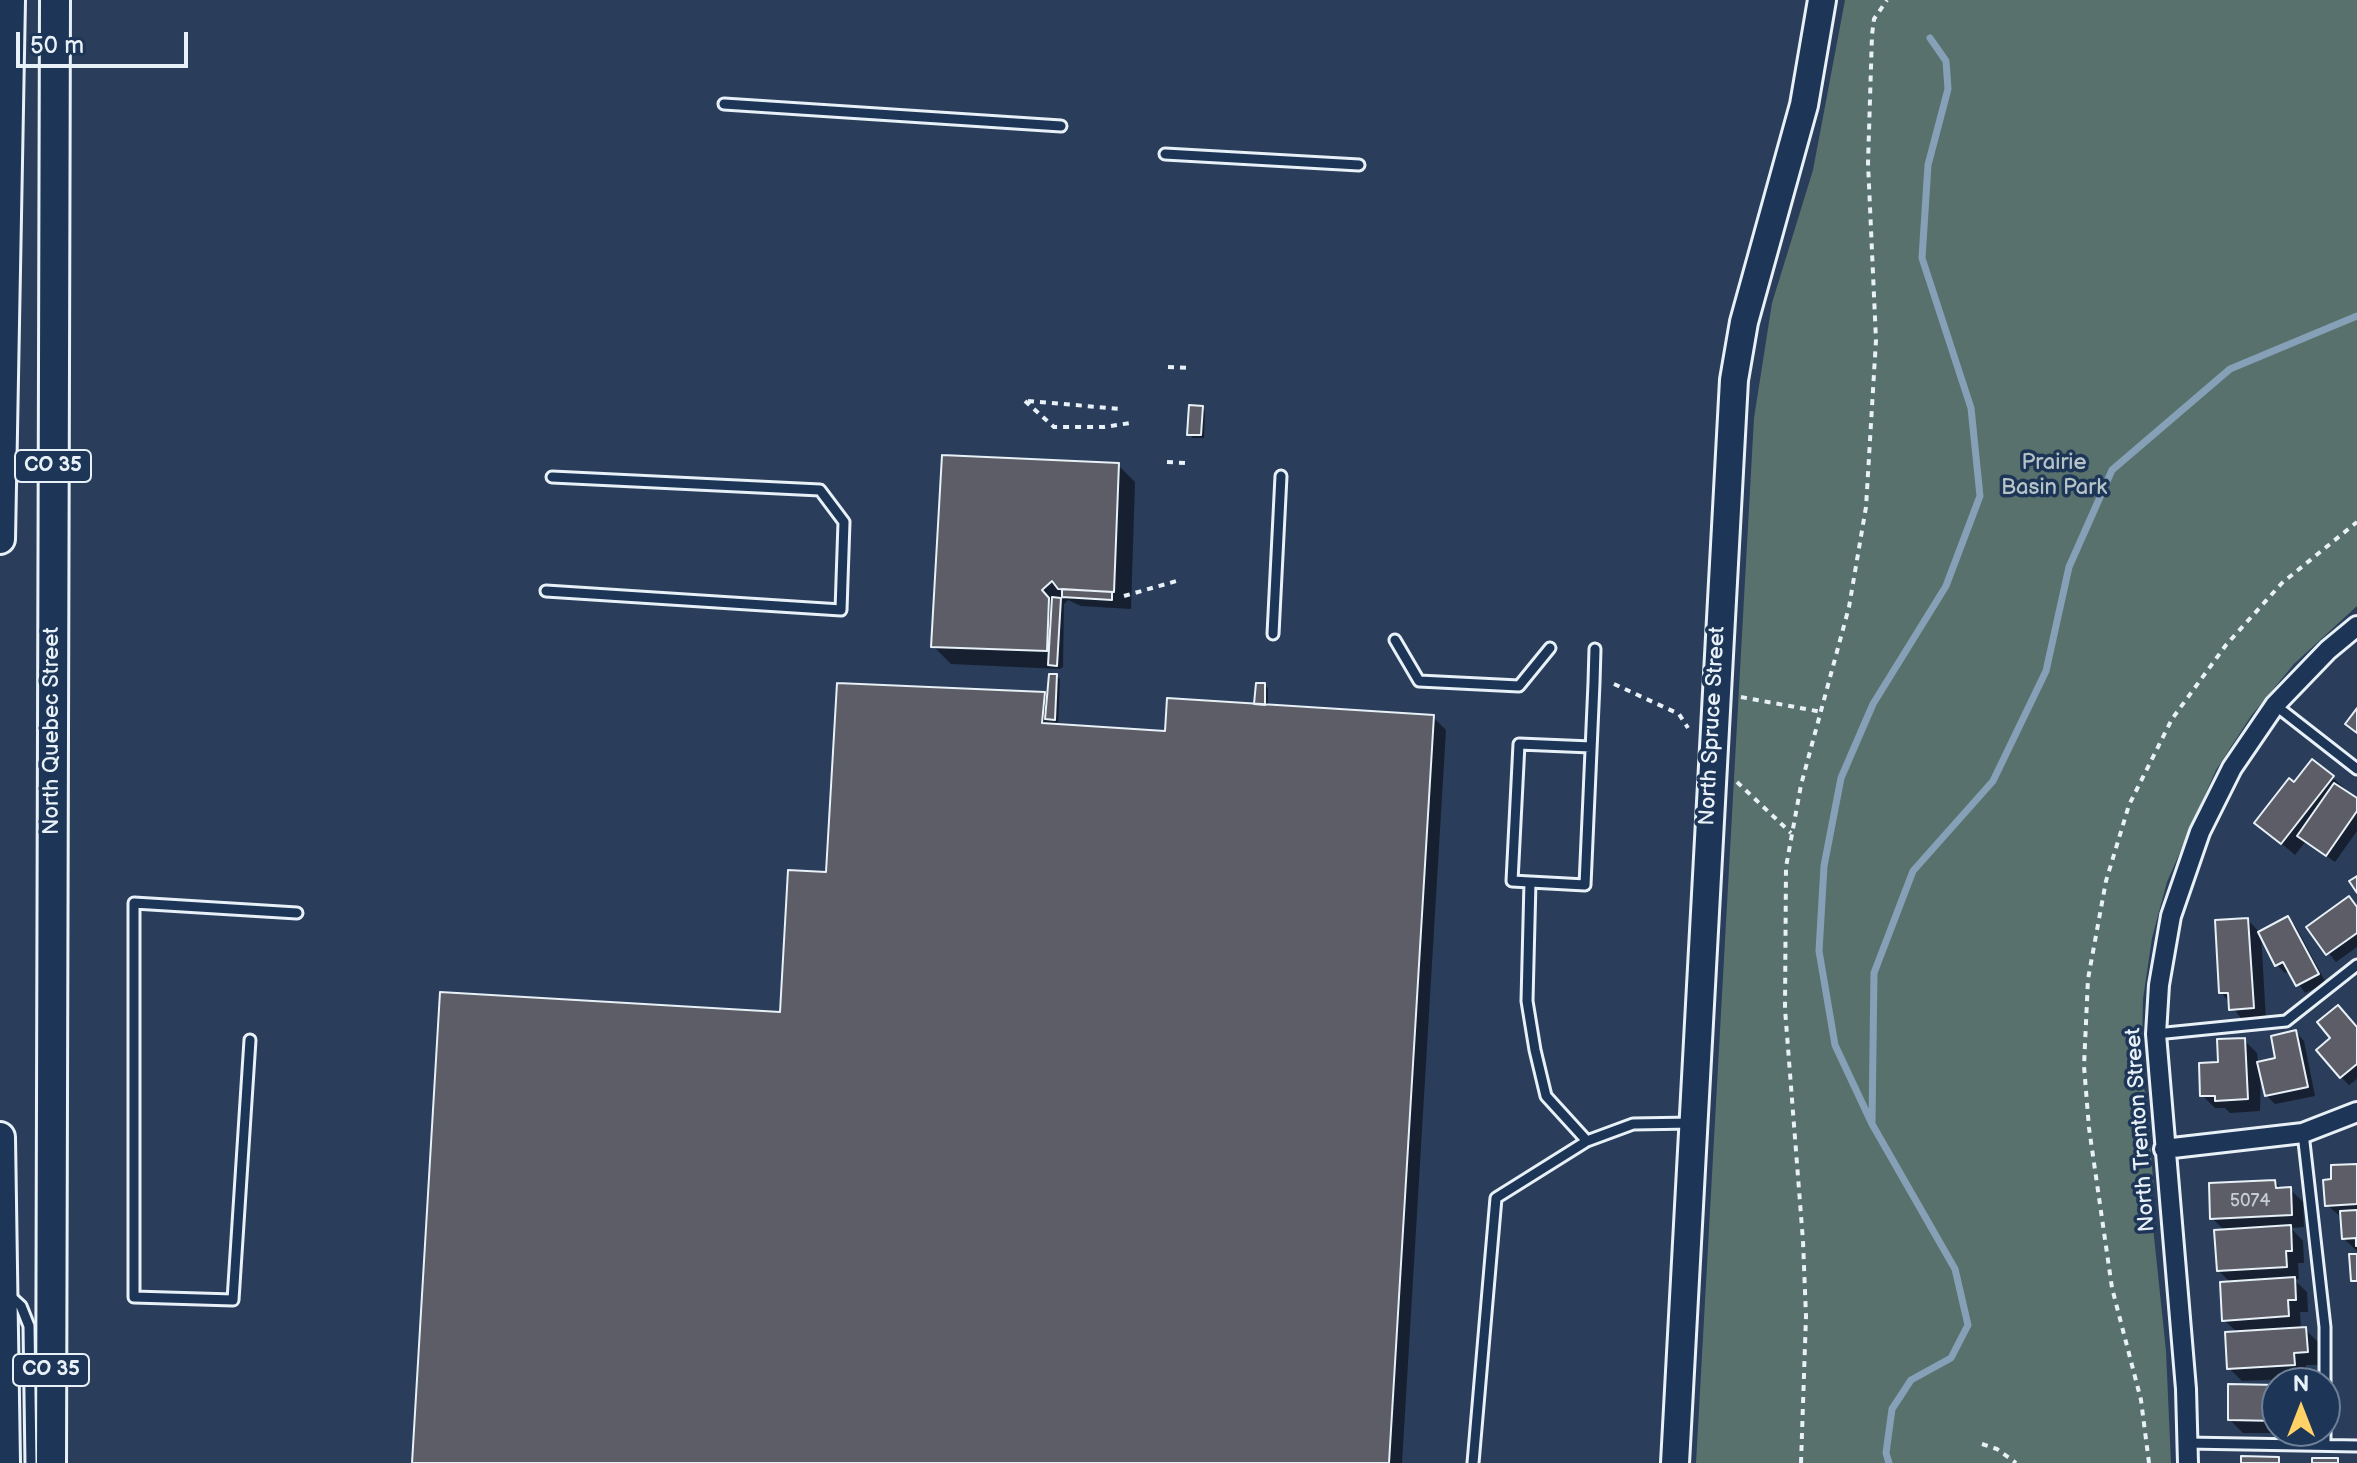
<!DOCTYPE html>
<style>
body{margin:0}
#map{position:relative;width:2357px;height:1463px;overflow:hidden;background:#2a3d5a;font-family:"Balsamiq Sans",sans-serif}
canvas{display:block}
.north{position:absolute;left:2261px;top:1367px;width:80px;height:80px;box-sizing:border-box;background:#1d3557;border:2px solid #6e8097;border-radius:50%;rotate:0deg;font-size:22px;font-weight:700;line-height:32px;text-align:center;color:#e8f1f8}
.north::after{content:'';display:block;margin:auto;width:28px;height:36px;background:#ffd166;clip-path:polygon(50% 0,100% 100%,50% 72%,0 100%)}
.scale{position:absolute;left:16px;top:32px;width:172px;height:36px;box-sizing:border-box;border:4px solid #e8f1f8;border-top:0;padding-left:10px;font-size:24px;line-height:28px;white-space:nowrap;color:#e8f1f8;-webkit-text-stroke:6px #1d3557;paint-order:stroke}
</style>
<div id="map">
<canvas width="2357" height="1463"></canvas>
<div class="north">N</div>
<div class="scale">50 m</div>
</div>
<script>
const ctx = document.querySelector('canvas').getContext('2d');
ctx.lineJoin = 'round';
function fillPath(path, color) {
  ctx.fillStyle = color;
  ctx.fill(path, 'evenodd');
}
function toPath(rows) {
  const path = new Path2D();
  for (const r of rows) {
    path.moveTo(r[0], r[1]);
    for (let i = 2; i < r.length; i += 2) path.lineTo(r[i], r[i + 1]);
  }
  return path;
}
function stroke(path, color, width, dash) {
  ctx.strokeStyle = color;
  ctx.lineWidth = width;
  ctx.lineCap = dash ? 'butt' : 'round';
  ctx.setLineDash(dash || []);
  ctx.stroke(path);
}
function drawText(font, color, halo, rows, align = 'center') {
  ctx.font = font + ' "Balsamiq Sans",sans-serif';
  ctx.lineWidth = 7;
  ctx.setLineDash([]);
  ctx.textBaseline = 'middle';
  ctx.strokeStyle = halo;
  ctx.fillStyle = color;
  for (const [text, x, y, turn = 0] of rows) {
    ctx.save();
    ctx.translate(x, y);
    ctx.rotate((+turn || 0) * Math.PI / 180);
    ctx.textAlign = isNaN(turn) ? turn : align;
    if (halo) ctx.strokeText(text, 0, 0);
    ctx.fillText(text, 0, 0);
    ctx.restore();
  }
}
fillPath(toPath([
 [1845,0,2357,0,2357,606,2294,664,2251,716,2216,770,2167,882,2152,938,2143,999,2141,1084,2146,1093,2154,1191,2150,1198,2166,1351,2171,1463,1696,1463,1754,418,1772,303,1813,170]
]), '#58716d');
fillPath(toPath([
 [1202,408,1205,411,1204,438,1193,438,1189,434],
 [1118,465,1135,482,1131,609,1081,606,1068,600,1064,604,1063,667,1060,669,951,664,933,646],
 [1056,676,1060,679,1058,726,1167,733,1259,706,1265,685,1268,689,1268,707,1433,717,1446,730,1402,1463,414,1463,782,1014,828,874,1044,694,1049,699],
 [2333,778,2357,800,2357,831,2335,862,2306,841,2295,855,2257,823,2294,785],
 [2349,898,2357,907,2357,947,2336,962,2308,927],
 [2288,918,2296,927,2326,983,2305,993,2290,971,2285,973,2277,965,2261,933,2266,1021,2244,1022,2221,992,2248,920,2260,933],
 [2357,1029,2357,1079,2349,1085,2341,1077],
 [2296,1032,2304,1041,2315,1096,2275,1104,2266,1095,2261,1067,2260,1111,2230,1113,2225,1108,2215,1108,2202,1095,2220,1064,2244,1040,2257,1053,2258,1063,2278,1060],
 [2357,1166,2357,1251,2343,1238,2342,1218,2327,1205,2333,1181],
 [2275,1182,2282,1189,2290,1189,2303,1202,2304,1227,2291,1228,2303,1241,2304,1263,2298,1263,2299,1279,2294,1280,2307,1292,2308,1312,2300,1312,2301,1330,2306,1330,2319,1343,2320,1365,2306,1365,2307,1378,2242,1381,2229,1368,2238,1333,2224,1320,2231,1283,2218,1270,2225,1231,2212,1218],
 [2277,1387,2277,1431,2311,1433,2243,1433,2230,1420]
]), '#0007');
stroke(toPath([
 [1872,1122,1874,973,1913,871,1993,781,2046,671,2069,567,2112,470,2230,369,2357,316],
 [1889,1463,1886,1453,1892,1409,1911,1380,1951,1358,1968,1325,1955,1269,1872,1124,1835,1045,1819,951,1824,866,1841,778,1873,704,1946,586,1980,496,1971,408,1922,258,1928,165,1948,89,1946,61,1930,38]
]), '#86a1b7', 7);
const building = toPath([
 [1189,405,1203,406,1201,435,1187,435,1189,405],
 [942,455,1119,463,1114,592,1058,589,1052,581,1042,590,1049,598,1047,651,931,647,942,455],
 [1062,589,1112,592,1112,600,1062,597,1062,589],
 [1052,597,1061,598,1057,666,1048,665,1052,597],
 [1049,674,1057,674,1055,720,1045,719,1049,674],
 [837,683,1045,692,1042,723,1165,731,1167,698,1434,715,1389,1463,412,1463,440,992,780,1012,788,870,826,872,837,683],
 [1256,683,1265,683,1265,705,1254,704,1256,683],
 [2357,708,2357,733,2345,724,2357,708],
 [2312,759,2334,776,2281,844,2254,823,2289,778,2294,782,2312,759],
 [2334,783,2357,798,2357,811,2326,856,2297,836,2334,783],
 [2357,876,2357,893,2349,881,2357,876],
 [2349,896,2357,907,2357,933,2326,955,2306,927,2349,896],
 [2288,916,2319,974,2296,986,2283,962,2275,966,2258,932,2288,916],
 [2248,918,2254,1008,2229,1010,2228,993,2219,993,2215,920,2248,918],
 [2338,1005,2357,1027,2357,1064,2340,1078,2316,1050,2330,1038,2317,1022,2338,1005],
 [2296,1030,2308,1087,2265,1096,2257,1062,2275,1058,2271,1036,2296,1030],
 [2245,1038,2248,1099,2215,1101,2215,1096,2200,1096,2199,1063,2218,1062,2217,1039,2245,1038],
 [2357,1164,2357,1204,2325,1206,2323,1180,2331,1179,2331,1165,2357,1164],
 [2275,1180,2276,1188,2291,1187,2292,1215,2210,1219,2209,1183,2275,1180],
 [2357,1210,2357,1246,2356,1246,2356,1238,2342,1239,2340,1211,2357,1210],
 [2291,1225,2292,1251,2286,1251,2287,1267,2217,1271,2214,1230,2291,1225],
 [2349,1254,2357,1254,2357,1281,2351,1281,2349,1254],
 [2295,1277,2296,1300,2288,1300,2289,1316,2222,1321,2220,1282,2295,1277],
 [2306,1327,2308,1352,2294,1353,2295,1365,2227,1369,2225,1332,2306,1327],
 [2228,1384,2277,1385,2277,1421,2228,1420,2228,1384],
 [2241,1456,2279,1457,2279,1463,2241,1463,2241,1456],
 [2312,1458,2338,1458,2338,1463,2312,1463,2312,1458]
]);
fillPath(building, '#5d5d67');
stroke(building, '#e8f1f8', 2);
const lane = toPath([
 [724,104,1061,126],
 [1165,154,1359,165],
 [546,591,841,610,844,522,820,490,552,477],
 [1273,634,1281,476],
 [1395,640,1419,681,1519,686,1550,648],
 [2275,705,2357,769],
 [1591,747,1519,744,1512,881,1585,885,1594,683,1595,649],
 [1530,882,1527,1001,1535,1050,1546,1096,1587,1141],
 [2156,1034,2286,1021,2357,965],
 [250,1040,233,1300,134,1297,134,903,297,913],
 [2303,1133,2325,1327,2325,1445],
 [9,1295,21,1306,29,1326,31,1463],
 [2187,1443,2357,1446],
 [1473,1463,1496,1198,1587,1141,1633,1124,1692,1123]
]);
const street = toPath([
 [2164,1149,2303,1133,2357,1112],
 [2188,1463,2186,1389,2156,1034,2159,985,2171,916,2200,832,2232,768,2275,705,2328,650,2357,626]
]);
const secondary = toPath([
 [1675,1463,1734,380,1744,322,1804,105,1822,0]
]);
const primary = toPath([
 [0,539,10,0],
 [0,1137,5,1463],
 [51,1463,55,0]
]);
stroke(lane, '#e8f1f8', 15);
stroke(street, '#e8f1f8', 24);
stroke(secondary, '#e8f1f8', 32);
stroke(primary, '#e8f1f8', 34);
stroke(toPath([
 [1168,367,1189,368],
 [1025,401,1054,427,1104,427,1130,423],
 [1028,401,1121,409],
 [1167,462,1185,463],
 [1124,596,1180,580],
 [1614,684,1679,714,1688,728],
 [1741,697,1822,712],
 [1737,782,1791,833],
 [1982,1444,1997,1449,2016,1463],
 [1801,1463,1806,1316,1803,1241,1785,1009,1786,867,1801,785,1849,607,1866,507,1876,340,1868,163,1872,35,1874,19,1887,0],
 [2149,1463,2141,1400,2112,1288,2089,1128,2084,1066,2088,979,2106,881,2129,805,2172,719,2226,645,2282,583,2357,522]
]), '#e8f1f8', 4, [6, 6]);
stroke(lane, '#1d3557', 9);
stroke(street, '#1d3557', 18);
stroke(secondary, '#1d3557', 26);
stroke(primary, '#1d3557', 28);
drawText('18px', '#c5ccd4', null, [
 ["5074",2250,1201]
]);
for (const [x, y, w] of [
 [53,466,76],
 [51,1370,76]
]) {
  const box = new Path2D();
  box.roundRect(x - w / 2, y - 16, w, 32, 6);
  ctx.fillStyle = '#1d3557';
  ctx.fill(box);
  stroke(box, '#e8f1f8', 2);
}
drawText('bold 20px', '#e8f1f8', null, [
 ["CO 35",53,466],
 ["CO 35",51,1370]
]);
drawText('22px', '#b6c4c7', '#1d3557', [
 ["Prairie",2054,463],
 ["Basin Park",2054,488]
]);
drawText('22px', '#e8f1f8', '#1d3557', [
 ["North Spruce Street",1713,726,-87],
 ["North Quebec Street",52,731,-90],
 ["North Trenton Street",2141,1130,-94]
]);
</script>
